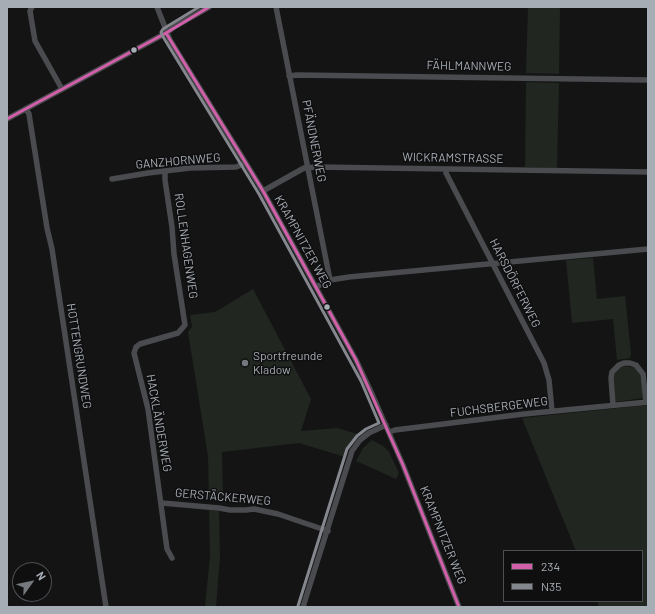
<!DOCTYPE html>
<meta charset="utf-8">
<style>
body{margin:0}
#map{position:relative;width:655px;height:614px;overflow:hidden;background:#141415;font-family:Barlow,sans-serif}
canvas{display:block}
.frame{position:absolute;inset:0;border:8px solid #a7adb4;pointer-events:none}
.legend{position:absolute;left:503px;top:550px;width:140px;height:52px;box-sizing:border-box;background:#0f0f10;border:1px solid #4c4e52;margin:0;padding:5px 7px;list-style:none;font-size:12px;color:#a7adb4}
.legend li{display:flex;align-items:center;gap:8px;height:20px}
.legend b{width:20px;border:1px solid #4c4e52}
.north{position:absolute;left:12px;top:562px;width:40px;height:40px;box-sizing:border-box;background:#0f0f10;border:1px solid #4c4e52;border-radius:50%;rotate:57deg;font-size:11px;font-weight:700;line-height:16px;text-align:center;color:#a7adb4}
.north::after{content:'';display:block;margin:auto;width:14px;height:18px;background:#74777c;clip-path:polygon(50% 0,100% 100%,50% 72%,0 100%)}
</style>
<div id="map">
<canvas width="655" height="614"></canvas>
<div class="frame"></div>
<ul class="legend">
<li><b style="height:5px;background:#d25fa9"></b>234</li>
<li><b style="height:5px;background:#85878e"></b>N35</li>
</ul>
<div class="north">N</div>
</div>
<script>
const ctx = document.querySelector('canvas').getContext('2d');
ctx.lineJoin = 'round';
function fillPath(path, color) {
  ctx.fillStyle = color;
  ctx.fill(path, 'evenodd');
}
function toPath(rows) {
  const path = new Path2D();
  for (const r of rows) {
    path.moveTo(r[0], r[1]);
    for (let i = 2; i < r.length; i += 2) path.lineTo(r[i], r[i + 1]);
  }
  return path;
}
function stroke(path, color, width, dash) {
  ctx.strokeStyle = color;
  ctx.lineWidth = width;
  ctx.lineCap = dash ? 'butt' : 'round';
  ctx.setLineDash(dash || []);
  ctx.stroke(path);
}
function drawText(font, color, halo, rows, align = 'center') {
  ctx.font = font + ' Barlow,sans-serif';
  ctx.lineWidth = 3;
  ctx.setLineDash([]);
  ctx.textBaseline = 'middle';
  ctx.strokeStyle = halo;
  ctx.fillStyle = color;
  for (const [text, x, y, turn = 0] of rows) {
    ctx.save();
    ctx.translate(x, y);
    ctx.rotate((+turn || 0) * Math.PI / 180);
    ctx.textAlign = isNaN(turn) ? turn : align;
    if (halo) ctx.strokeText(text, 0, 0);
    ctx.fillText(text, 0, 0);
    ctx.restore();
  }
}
fillPath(toPath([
 [528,7,560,7,559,74,526,73],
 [526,82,559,83,557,168,525,167],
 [593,258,597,299,625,296,631,353,630,358,617,360,613,319,572,323,566,260],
 [253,289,311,399,301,431,337,428,358,434,356,440,350,446,345,457,299,443,222,452,223,501,209,500,208,456,188,332,192,327,190,315,215,312],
 [624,366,634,367,638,371,640,375,643,398,615,402,612,376,619,367],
 [648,405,648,607,599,607,597,601,642,601,642,551,576,551,522,418],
 [372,440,383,446,389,452,399,473,396,479,356,461,363,448],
 [209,510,219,511,220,557,216,607,205,607,210,556]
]), '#212621');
stroke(toPath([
 [32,7,30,11,35,41,62,89],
 [157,7,170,40,263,191,356,360,372,394,403,465,459,607],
 [276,7,330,280],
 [289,76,297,75,648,80],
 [26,109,29,114,47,228,52,249,106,607],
 [7,119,166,33,174,27,209,7],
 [446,169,446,173,544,363,549,380,552,411],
 [165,171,165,180,172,227,174,254,185,325,178,333,140,344,136,347,134,353,148,409,167,549,172,558],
 [112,179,148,173,190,168,236,167,246,163],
 [263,191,304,168,316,167,648,172],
 [316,287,330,280,349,277,648,249],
 [613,405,611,378,612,372,619,365,624,363,630,363,636,365,643,374,646,402],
 [389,432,395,430,524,414,648,402],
 [162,503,219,508,230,510,246,510,254,509,278,514,328,531],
 [303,607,352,451,360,440,369,433,386,425]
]), '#4a4b4e', 5.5);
stroke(toPath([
 [166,33,263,191,356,360,403,465,459,607],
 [7,119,166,33,209,7]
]), '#d25fa9', 3);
stroke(toPath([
 [199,7,163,29,161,32,162,35,259,194,361,381,379,423,366,429,357,436,347,449,298,606]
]), '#85878e', 3);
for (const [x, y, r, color] of [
 [134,50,3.5,"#a7adb4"],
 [327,307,3.5,"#a7adb4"],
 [245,363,4,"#74777c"]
]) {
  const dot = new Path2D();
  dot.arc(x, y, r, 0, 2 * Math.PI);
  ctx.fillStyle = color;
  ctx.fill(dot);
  stroke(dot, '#0f0f10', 1.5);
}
drawText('12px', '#a7adb4', '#0f0f10', [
 ["FÄHLMANNWEG",469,66,1],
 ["PFÄNDNERWEG",314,141,79],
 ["WICKRAMSTRASSE",453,158,1],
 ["GANZHORNWEG",178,161,-5],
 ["KRAMPNITZER WEG",303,242,61],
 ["ROLLENHAGENWEG",186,246,82],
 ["HARSDÖRFERWEG",515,283,63],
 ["HOTTENGRUNDWEG",79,356,81],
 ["FUCHSBERGEWEG",499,407,-7],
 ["HACKLÄNDERWEG",159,423,80],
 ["GERSTÄCKERWEG",223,497,5],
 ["KRAMPNITZER WEG",443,535,68]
]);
drawText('12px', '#a7adb4', '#0f0f10', [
 ["Sportfreunde",253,356],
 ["Kladow",253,370]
], 'left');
</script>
